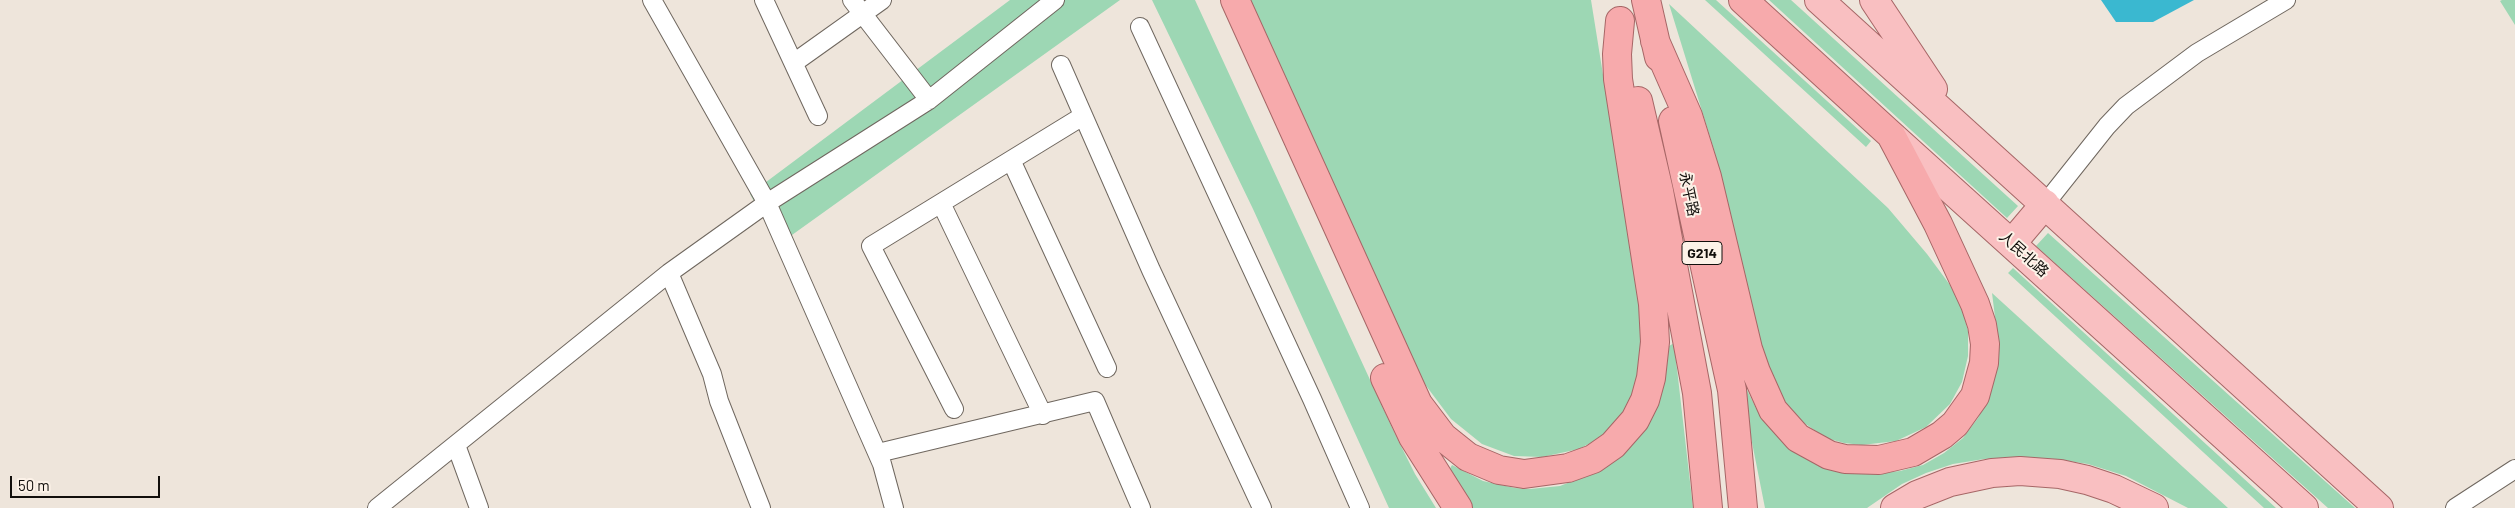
<!DOCTYPE html>
<meta charset="utf-8">
<style>
body{margin:0}
#map{position:relative;width:2515px;height:508px;overflow:hidden;background:#eee5db;font-family:Barlow,sans-serif}
canvas{display:block}
.scale{position:absolute;left:10px;top:476px;width:150px;height:22px;box-sizing:border-box;border:2px solid #120f0c;border-top:0;padding-left:6px;font-size:15px;line-height:18px;white-space:nowrap;color:#120f0c;-webkit-text-stroke:4px #fcf2e8;paint-order:stroke}
</style>
<div id="map">
<canvas width="2515" height="508"></canvas>
<div class="scale">50 m</div>
</div>
<script>
const ctx = document.querySelector('canvas').getContext('2d');
ctx.lineJoin = 'round';
function fillPath(path, color) {
  ctx.fillStyle = color;
  ctx.fill(path, 'evenodd');
}
function toPath(rows) {
  const path = new Path2D();
  for (const r of rows) {
    path.moveTo(r[0], r[1]);
    for (let i = 2; i < r.length; i += 2) path.lineTo(r[i], r[i + 1]);
  }
  return path;
}
function stroke(path, color, width, dash) {
  ctx.strokeStyle = color;
  ctx.lineWidth = width;
  ctx.lineCap = dash ? 'butt' : 'round';
  ctx.setLineDash(dash || []);
  ctx.stroke(path);
}
function drawText(font, color, halo, rows, align = 'center') {
  ctx.font = font + ' Barlow,"Noto Sans SC",sans-serif';
  ctx.lineWidth = 4;
  ctx.setLineDash([]);
  ctx.textBaseline = 'middle';
  ctx.strokeStyle = halo;
  ctx.fillStyle = color;
  for (const [text, x, y, turn = 0] of rows) {
    ctx.save();
    ctx.translate(x, y);
    ctx.rotate((+turn || 0) * Math.PI / 180);
    ctx.textAlign = isNaN(turn) ? turn : align;
    if (halo) ctx.strokeText(text, 0, 0);
    ctx.fillText(text, 0, 0);
    ctx.restore();
  }
}
fillPath(toPath([
 [1010,0,1120,0,778,245,750,194],
 [1152,0,1195,0,1395,434,1415,474,1436,508,1389,508,1253,209],
 [1242,0,1591,0,1643,324,1636,392,1626,412,1612,428,1596,440,1579,449,1542,457,1514,456,1482,444,1451,419,1421,379],
 [1705,0,1716,0,1871,141,1866,147],
 [1769,0,1791,0,2018,206,2007,218],
 [2502,0,2515,0,2515,25,2500,1],
 [1669,4,1888,208,1927,254,1950,285,1962,308,1968,331,1968,356,1962,382,1950,404,1926,427,1896,441,1862,445,1844,443,1826,438,1804,423,1786,403,1770,373,1757,333,1714,150],
 [2048,233,2355,508,2328,508,2036,246],
 [2013,268,2276,508,2264,508,2008,273],
 [1992,293,2228,508,2188,508,2126,476,2088,464,2055,459,2018,457,1984,459,1953,464,1926,473,1902,484,1867,508,1765,508,1741,387,1745,386,1756,408,1774,431,1874,474,1900,471,1923,465,1944,453,1963,438,1978,418,1989,396,1998,341],
 [1674,343,1693,508,1471,508,1447,474,1452,465,1483,481,1515,488,1530,489,1560,486,1601,470,1624,452,1643,430,1662,391,1665,377,1666,348]
]), '#9dd7b4');
fillPath(toPath([
 [2101,0,2194,0,2153,22,2116,22]
]), '#3ab8d0');
const minor = toPath([
 [652,0,767,203,882,464,894,508],
 [764,0,818,116],
 [852,0,929,100],
 [1140,27,1312,399,1360,508],
 [795,62,882,0],
 [1061,65,1151,270,1262,508],
 [1011,160,1107,368],
 [941,203,1043,415],
 [2045,204,2107,126,2126,106,2197,53,2286,0],
 [669,273,712,374,719,401,761,508],
 [954,409,871,246,1083,116],
 [456,445,479,508],
 [878,453,1095,401,1141,508],
 [377,508,669,273,767,203,929,100,1055,0],
 [2455,508,2515,469]
]);
const primary = toPath([
 [1819,0,2379,508],
 [1874,0,1933,89],
 [1893,137,2304,508],
 [2012,243,2045,204],
 [1895,508,1917,495,1950,482,1992,473,2020,471,2060,474,2087,480,2114,489,2154,508]
]);
const trunk = toPath([
 [1235,0,1418,404,1443,437,1468,457,1499,470,1524,474,1568,468,1593,459,1613,445,1635,420,1645,400,1651,378,1655,342,1653,304,1618,79,1617,54,1620,21],
 [1646,0,1659,57],
 [1655,41,1688,116,1707,177,1748,349,1756,372,1773,410,1798,438,1829,455,1845,459,1879,460,1913,452,1942,435,1955,424,1975,396,1984,363,1985,344,1982,325,1975,304,1938,224,1891,135,1743,0],
 [1638,101,1659,191,1697,393,1708,508],
 [1673,121,1732,390,1743,508],
 [1385,378,1413,437,1458,508]
]);
stroke(minor, '#6f675f', 20);
stroke(primary, '#a66666', 30);
stroke(trunk, '#a66666', 30);
stroke(minor, '#fff', 18);
stroke(primary, '#f9bfc1', 28);
stroke(trunk, '#f7aaac', 28);
for (const [x, y, w] of [
 [1702,253,40]
]) {
  const box = new Path2D();
  box.roundRect(x - w / 2, y - 11.5, w, 23, 4);
  ctx.fillStyle = '#fcf2e8';
  ctx.fill(box);
  stroke(box, '#120f0c', 1);
}
drawText('bold 14px', '#120f0c', null, [
 ["G214",1702,253]
]);
drawText('15px', '#120f0c', '#fcf2e8', [
 ["永平路",1689,194,78],
 ["人民北路",2024,254,42]
]);
</script>
